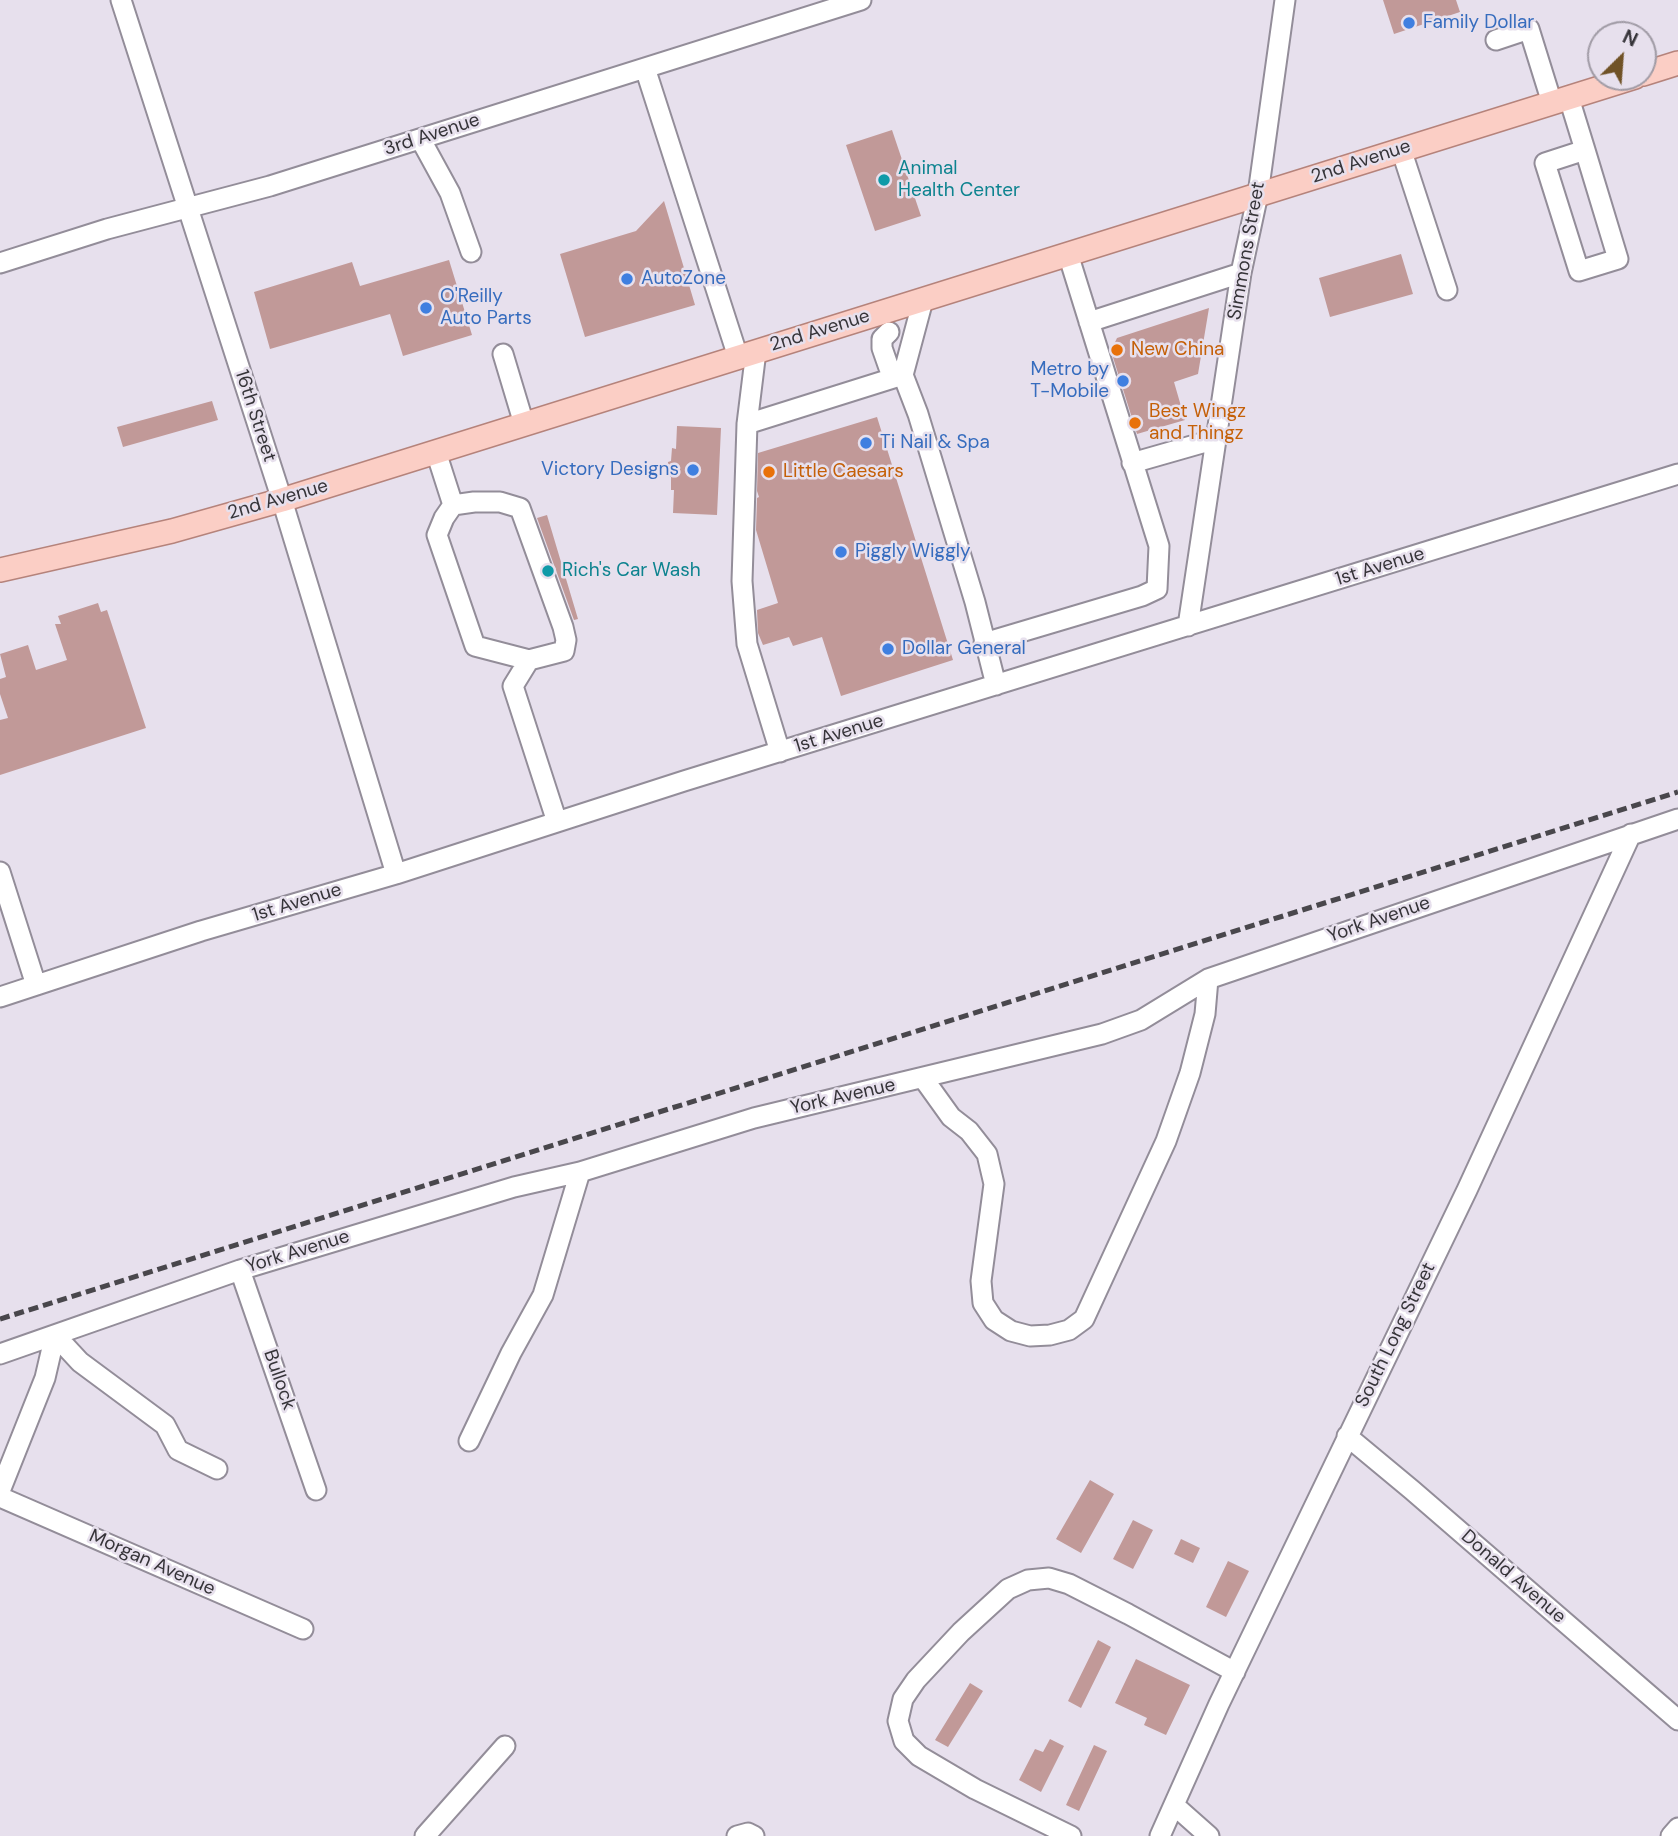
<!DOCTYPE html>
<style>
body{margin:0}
#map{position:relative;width:1678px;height:1836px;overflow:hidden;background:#e7e0ed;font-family:"DM Sans",sans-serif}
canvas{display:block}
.north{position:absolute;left:1587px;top:21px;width:70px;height:70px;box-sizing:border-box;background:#e7e0ed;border:2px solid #a09ba5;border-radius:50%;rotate:25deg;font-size:19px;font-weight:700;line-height:28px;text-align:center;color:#363439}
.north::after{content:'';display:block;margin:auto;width:24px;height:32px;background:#705226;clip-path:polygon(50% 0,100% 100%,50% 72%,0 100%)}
</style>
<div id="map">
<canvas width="1678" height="1836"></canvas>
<div class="north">N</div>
</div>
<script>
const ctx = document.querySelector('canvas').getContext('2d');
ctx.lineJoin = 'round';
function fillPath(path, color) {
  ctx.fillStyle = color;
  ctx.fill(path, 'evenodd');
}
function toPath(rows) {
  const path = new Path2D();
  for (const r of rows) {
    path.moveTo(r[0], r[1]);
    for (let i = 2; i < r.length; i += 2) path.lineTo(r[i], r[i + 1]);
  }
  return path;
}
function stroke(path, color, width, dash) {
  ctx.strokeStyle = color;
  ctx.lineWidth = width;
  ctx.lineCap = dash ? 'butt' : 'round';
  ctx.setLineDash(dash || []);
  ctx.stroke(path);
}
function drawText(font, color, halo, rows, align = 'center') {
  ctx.font = font + ' "DM Sans",sans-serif';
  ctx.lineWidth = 5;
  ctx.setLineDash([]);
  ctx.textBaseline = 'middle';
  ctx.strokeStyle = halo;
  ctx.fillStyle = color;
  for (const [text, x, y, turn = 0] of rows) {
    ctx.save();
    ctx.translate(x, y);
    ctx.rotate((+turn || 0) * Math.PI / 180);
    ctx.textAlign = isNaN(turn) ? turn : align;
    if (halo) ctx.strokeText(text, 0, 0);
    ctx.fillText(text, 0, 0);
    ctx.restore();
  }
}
fillPath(toPath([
 [1383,0,1456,0,1460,12,1394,34],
 [892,130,921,216,875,231,846,145],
 [664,201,695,305,585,337,560,254,636,231],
 [1401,254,1413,294,1330,317,1319,278],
 [449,260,472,335,403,356,390,314,270,349,254,292,352,262,360,286],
 [1209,308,1198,374,1174,382,1185,420,1137,434,1111,351,1117,338],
 [212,401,218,420,123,447,117,427],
 [877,417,953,660,841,696,822,637,793,646,789,637,763,645,758,633,757,610,778,603,756,530,757,498,759,497,757,491,758,453],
 [677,426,721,428,717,515,673,513,674,490,671,490,671,477,667,476,668,462,671,461,672,448,676,449],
 [547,515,578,619,574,620,537,518],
 [98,603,101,612,107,610,146,728,0,775,0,720,8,718,0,694,0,679,6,677,0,654,28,645,36,670,67,660,55,624,61,624,58,616],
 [1090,1480,1114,1494,1081,1553,1056,1539],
 [1133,1520,1153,1530,1133,1569,1113,1559],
 [1181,1539,1200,1548,1193,1563,1174,1554],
 [1228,1561,1249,1571,1226,1617,1206,1607],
 [1098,1640,1111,1647,1081,1708,1068,1701],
 [1136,1659,1190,1685,1166,1735,1144,1725,1147,1718,1115,1703],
 [970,1683,983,1691,948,1747,935,1740],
 [1050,1739,1064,1746,1041,1792,1019,1780,1035,1749,1043,1752],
 [1094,1745,1107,1751,1079,1811,1066,1805]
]), '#c19998');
const minor = toPath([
 [121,0,282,500,396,874],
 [1496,40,1529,29,1552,103],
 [645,68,738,357],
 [1569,98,1585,150,1618,259,1579,271,1545,163,1585,150],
 [421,140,450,193,471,252],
 [1401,149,1447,290],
 [0,263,107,229,270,186,861,0],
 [923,300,903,375,918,414,975,602,996,685],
 [1089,322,1241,273],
 [889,332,882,339,882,348,889,368,894,372,903,375],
 [756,351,747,424,742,581,747,644,780,752],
 [503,354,524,424],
 [747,424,903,375],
 [436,452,453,505],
 [1132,463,1216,439],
 [474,502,500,502,520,508,563,627,566,640,564,651,529,660,475,646,437,535,444,518,453,505,474,502],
 [1188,626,1241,273,1258,194,1285,0],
 [984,643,1142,596,1157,589,1159,546,1068,254],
 [529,660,513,686,557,822],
 [0,872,36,985],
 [0,997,201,931,396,874,684,781,1678,474],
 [923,1078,951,1117,969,1131,987,1154,994,1184,981,1281,983,1303,994,1320,1011,1331,1030,1336,1050,1335,1069,1330,1084,1319,1166,1141,1190,1073,1205,1014,1208,979],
 [240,1270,316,1490],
 [55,1335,80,1362,165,1425,178,1450,217,1469],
 [0,1354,240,1270,514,1187,580,1172,754,1118,1102,1034,1141,1020,1208,979,1678,819],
 [1347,1436,1412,1490,1678,1720],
 [469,1441,511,1353,543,1295,580,1172],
 [0,1491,45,1378,55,1335],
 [0,1497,303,1629],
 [1174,1805,1209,1836],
 [425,1836,505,1746],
 [737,1836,748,1833,754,1836],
 [1071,1836,975,1789,919,1756,904,1741,898,1721,903,1699,916,1680,961,1632,1008,1589,1028,1580,1049,1578,1069,1584,1128,1614,1235,1672],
 [1160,1836,1219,1704,1467,1190,1631,834],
 [1671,1836,1678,1828]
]);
const major = toPath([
 [1643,74,1678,63],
 [0,570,172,531,282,500,1635,77]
]);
stroke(minor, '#938d99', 23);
stroke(major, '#b5837b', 26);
stroke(minor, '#fff', 19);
stroke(major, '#fbcec5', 23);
stroke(toPath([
 [0,1319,1678,792]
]), '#49474c', 5, [10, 5]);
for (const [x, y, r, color] of [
 [1409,23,7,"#3f7fe0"],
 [884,180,7,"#0f9aa8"],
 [627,279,7,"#3f7fe0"],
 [426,308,7,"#3f7fe0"],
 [1117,350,7,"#e8710a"],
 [1123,381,7,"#3f7fe0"],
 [1135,423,7,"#e8710a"],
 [866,443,7,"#3f7fe0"],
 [693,470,7,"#3f7fe0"],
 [769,472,7,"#e8710a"],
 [841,552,7,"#3f7fe0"],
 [548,571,7,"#0f9aa8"],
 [888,649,7,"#3f7fe0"]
]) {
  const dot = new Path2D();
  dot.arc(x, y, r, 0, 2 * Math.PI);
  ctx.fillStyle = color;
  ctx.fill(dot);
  stroke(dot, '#e7e0ed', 2.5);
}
drawText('19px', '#366cbe', '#e7e0ed', [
 ["Family Dollar",1423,23],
 ["AutoZone",641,279],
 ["O'Reilly",440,297],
 ["Auto Parts",440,319],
 ["Metro by",1109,370,"right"],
 ["T-Mobile",1109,392,"right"],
 ["Ti Nail & Spa",880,443],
 ["Victory Designs",679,470,"right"],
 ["Piggly Wiggly",855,552],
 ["Dollar General",902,649]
], 'left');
drawText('19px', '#363439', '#e7e0ed', [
 ["3rd Avenue",432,135,-18],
 ["2nd Avenue",1361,162,-18],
 ["Simmons Street",1247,251,-80],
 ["2nd Avenue",820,331,-17],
 ["16th Street",255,416,72],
 ["2nd Avenue",278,500,-16],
 ["1st Avenue",1380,567,-17],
 ["1st Avenue",839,734,-17],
 ["1st Avenue",297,903,-17],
 ["York Avenue",1379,920,-19],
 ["York Avenue",843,1097,-13],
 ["York Avenue",298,1252,-17],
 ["South Long Street",1396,1335,-64],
 ["Bullock",279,1380,71],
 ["Morgan Avenue",152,1563,24],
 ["Donald Avenue",1513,1577,41]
]);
drawText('19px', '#0d838f', '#e7e0ed', [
 ["Animal",898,169],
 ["Health Center",898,191],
 ["Rich's Car Wash",562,571]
], 'left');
drawText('19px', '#c56008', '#e7e0ed', [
 ["New China",1131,350],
 ["Best Wingz",1149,412],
 ["and Thingz",1149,434],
 ["Little Caesars",783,472]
], 'left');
</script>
